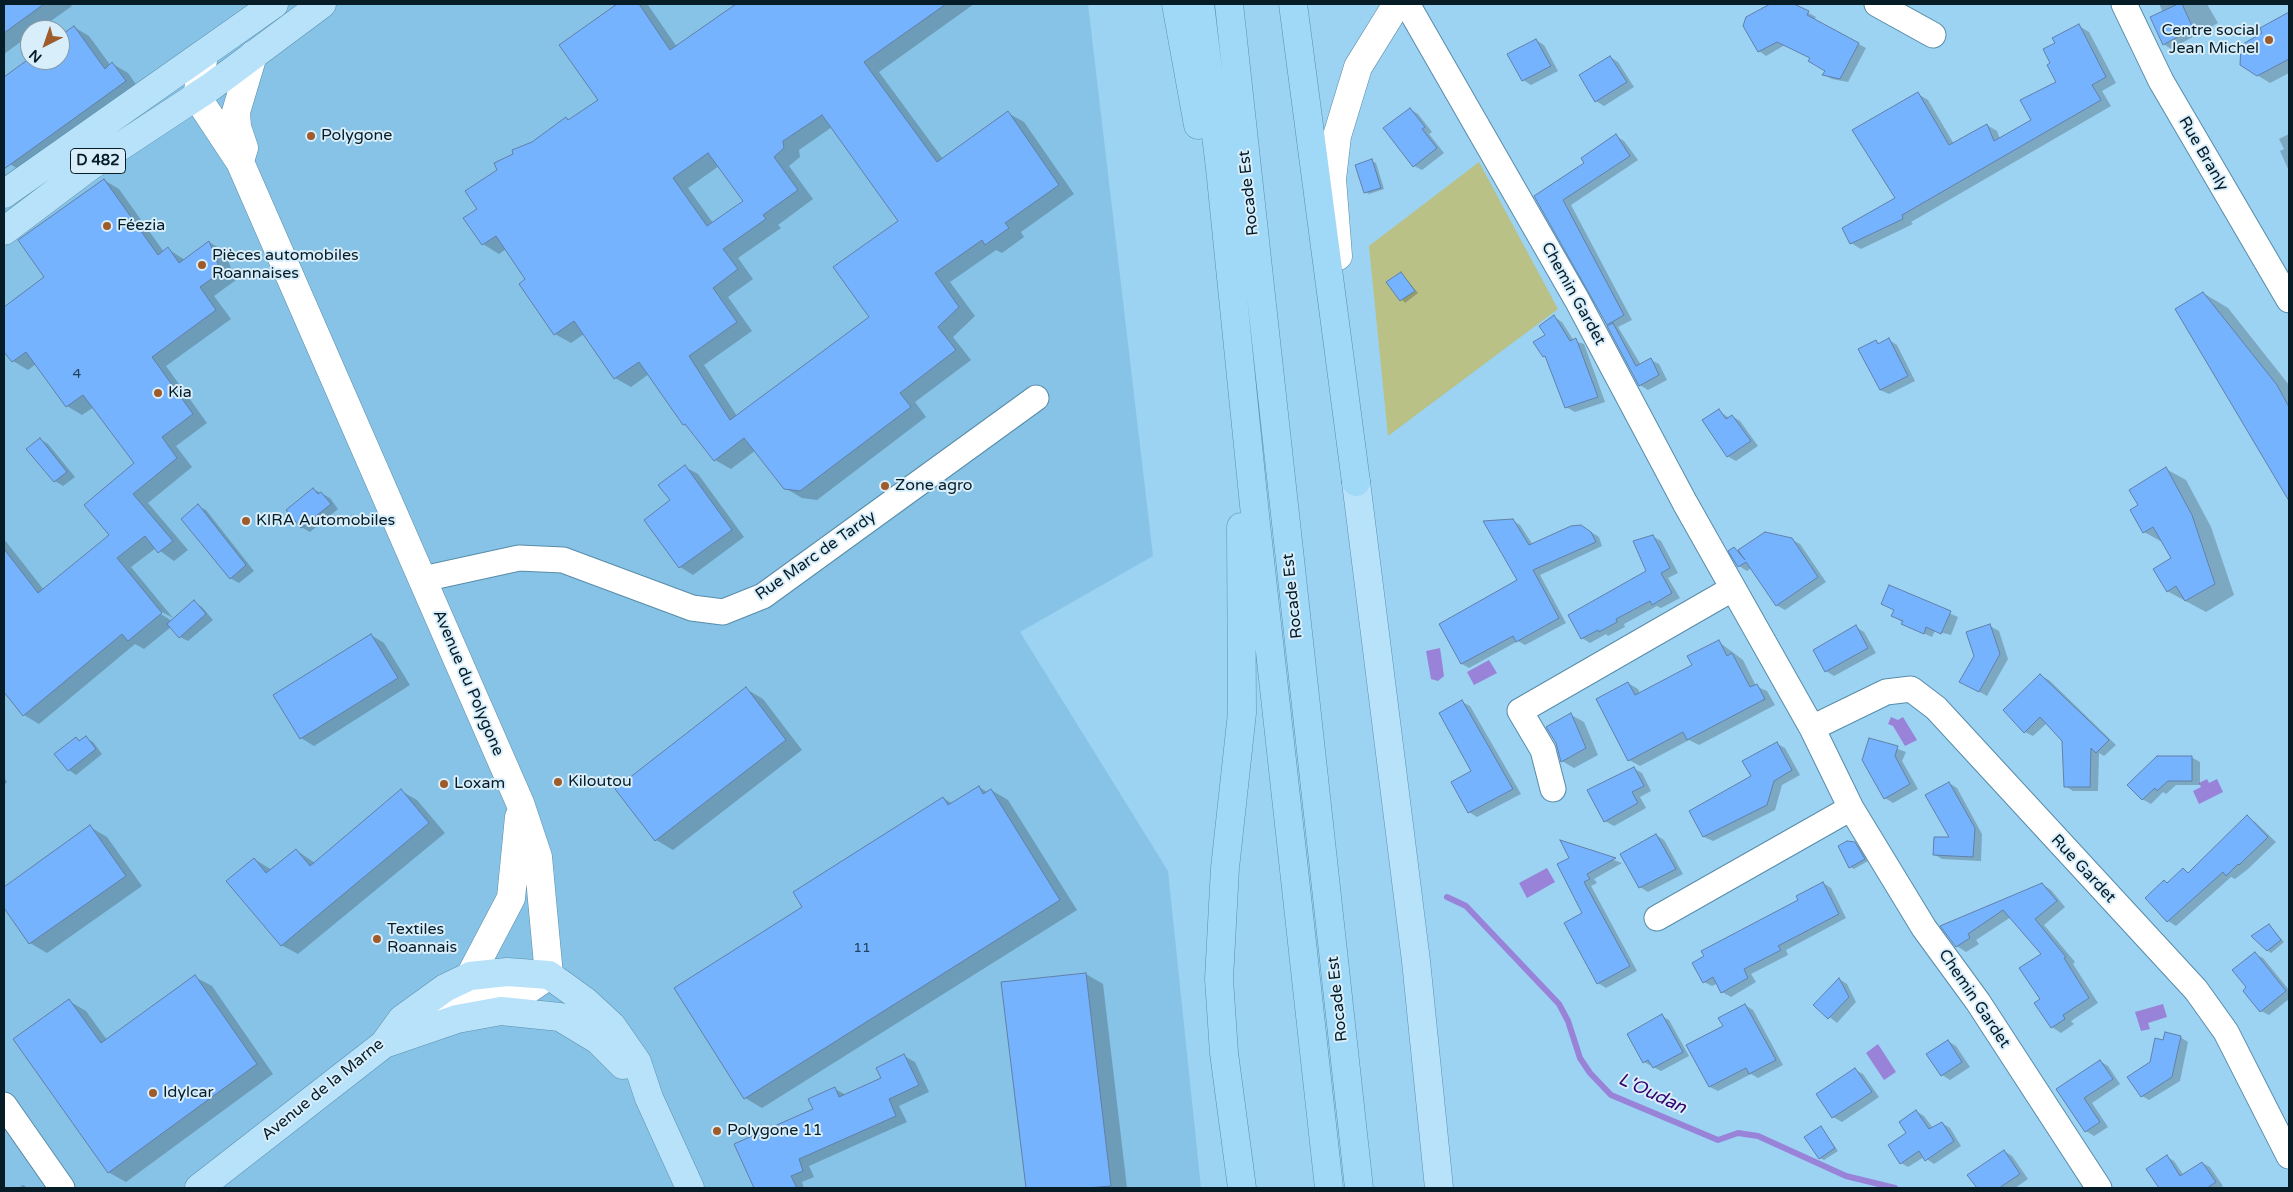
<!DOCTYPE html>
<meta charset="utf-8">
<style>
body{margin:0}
#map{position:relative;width:2293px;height:1192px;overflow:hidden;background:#9cd2f2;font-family:"Varela Round",sans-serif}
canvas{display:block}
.frame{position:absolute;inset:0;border:5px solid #061c27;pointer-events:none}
.north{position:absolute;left:20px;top:20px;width:50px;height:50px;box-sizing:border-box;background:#d9eefb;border:1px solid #859aa6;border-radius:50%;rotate:221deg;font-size:14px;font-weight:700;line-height:20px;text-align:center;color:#061c27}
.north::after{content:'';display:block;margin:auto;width:18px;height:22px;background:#9f5c2a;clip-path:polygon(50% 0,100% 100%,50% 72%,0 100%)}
</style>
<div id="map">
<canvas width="2293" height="1192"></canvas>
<div class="frame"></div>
<div class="north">N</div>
</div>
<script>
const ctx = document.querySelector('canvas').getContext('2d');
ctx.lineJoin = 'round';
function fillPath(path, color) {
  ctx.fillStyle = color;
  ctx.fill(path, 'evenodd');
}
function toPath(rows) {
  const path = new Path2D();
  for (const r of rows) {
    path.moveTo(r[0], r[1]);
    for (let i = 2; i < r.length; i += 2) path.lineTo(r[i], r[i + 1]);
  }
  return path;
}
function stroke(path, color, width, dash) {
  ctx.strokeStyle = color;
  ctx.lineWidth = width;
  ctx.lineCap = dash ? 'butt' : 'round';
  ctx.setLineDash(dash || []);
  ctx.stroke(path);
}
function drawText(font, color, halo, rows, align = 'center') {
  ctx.font = font + ' "Varela Round",sans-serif';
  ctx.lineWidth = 4;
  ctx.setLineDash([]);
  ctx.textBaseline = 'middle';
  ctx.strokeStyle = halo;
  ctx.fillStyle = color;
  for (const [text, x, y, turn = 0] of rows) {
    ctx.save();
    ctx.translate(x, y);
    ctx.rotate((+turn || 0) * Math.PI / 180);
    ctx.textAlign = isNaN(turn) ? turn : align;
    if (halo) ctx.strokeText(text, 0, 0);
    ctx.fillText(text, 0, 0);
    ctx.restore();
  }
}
fillPath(toPath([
 [4,4,1088,4,1153,556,1020,632,1168,871,1201,1188,4,1188],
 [30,30,60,30,60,60,30,60]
]), '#87c3e6');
fillPath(toPath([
 [1479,162,1558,309,1388,436,1369,246]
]), '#b9c186');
fillPath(toPath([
 [1440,648,1444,676,1438,681,1431,679,1426,651],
 [1489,660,1497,673,1474,685,1467,672],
 [1891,717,1898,720,1903,717,1917,740,1905,746,1893,726,1888,724],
 [2207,779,2209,783,2217,779,2223,792,2199,804,2193,791,2201,787,2199,783],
 [1547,868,1555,882,1527,898,1519,883],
 [2163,1004,2167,1017,2148,1023,2150,1029,2141,1031,2135,1012],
 [1878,1044,1896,1072,1884,1080,1866,1053]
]), '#9983d9');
fillPath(toPath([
 [4,4,70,4,72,6,38,30,30,30,30,35,4,54],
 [620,4,648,5,677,47,737,4,974,4,879,72,943,159,1008,113,1024,122,1074,194,1021,232,1024,237,1002,253,996,250,950,282,975,316,953,337,971,360,915,402,926,417,817,500,802,498,785,488,756,450,731,469,715,460,690,428,684,424,649,374,631,387,615,378,584,334,571,343,555,334,527,280,506,249,499,254,483,244,465,218,479,209,498,170,515,155,566,119,570,121,599,101,560,45],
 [832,127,899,221,871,317,737,416,704,365,752,331,728,297,753,279,738,258,781,228,778,225,813,199,789,166,800,157,799,150],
 [719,166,745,202,713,223,688,188],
 [1772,4,1792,4,1816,17,1814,20,1866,48,1848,82,1832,79,1824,75,1827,70,1811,58,1785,45,1766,56,1759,51,1747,18],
 [2159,4,2207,4,2218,23,2171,49,2164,44,2163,12],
 [2289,13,2289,73,2270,83,2257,75,2264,34,2261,28],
 [2079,26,2089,32,2116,83,2102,91,2111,106,1911,222,1913,224,1861,249,1851,243,1897,199,1918,94,1928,100,1954,144,1987,125,1997,131,2000,139,2033,120,2057,82,2052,64,2056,44],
 [74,27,89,36,111,66,113,64,128,73,140,90,25,173,10,164,4,155,4,78,30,59,60,60,60,37],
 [1536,40,1544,45,1558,71,1531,85,1523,80],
 [1610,57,1618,62,1634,87,1604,106,1596,101],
 [1410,109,1418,114,1432,132,1429,134,1444,153,1422,170,1414,166],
 [2289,134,2289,171,2280,151,2284,149,2279,139],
 [1616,136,1624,141,1638,160,1571,205,1632,320,1618,327,1641,365,1651,360,1659,364,1667,380,1648,390,1640,385,1610,326,1536,197,1586,164],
 [1372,161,1376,163,1384,189,1369,194,1365,192],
 [104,180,119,189,164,252,168,249,185,260,209,242,224,251,236,280,214,296,231,319,166,366,207,423,176,446,192,467,148,503,188,550,174,561,156,548,131,567,173,618,157,609,156,611,172,621,194,602,202,607,213,620,188,641,180,637,171,627,144,649,135,644,39,724,24,715,4,690,4,539,44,590,110,535,136,463,94,407,82,415,67,406,36,364,28,370,13,361,4,350,4,309,46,277],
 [1401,273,1418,293,1405,303,1388,282],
 [2203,293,2228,308,2289,385,2289,498,2177,309],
 [1554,317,1562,322,1574,341,1584,344,1605,402,1575,412,1566,407,1548,359,1535,342,1546,335],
 [1889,340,1897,345,1915,381,1889,394,1880,390,1876,341,1880,344],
 [1719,411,1729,418,1732,416,1740,421,1758,446,1736,461,1727,456],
 [40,439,48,444,75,477,63,486,55,481,28,449],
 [685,467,698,474,744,537,693,575,680,567,671,501],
 [2166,469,2186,480,2211,527,2234,595,2206,612,2167,591,2173,558,2164,543,2144,532],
 [313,489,330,498,338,509,310,532,301,527],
 [198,506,206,510,254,571,239,583,230,578],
 [1512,520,1520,525,1533,545,1581,526,1599,537,1602,546,1540,575,1566,623,1525,645,1518,641,1469,668,1462,664,1519,580],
 [1765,533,1791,539,1800,544,1826,582,1785,610,1776,605,1751,568,1747,571,1739,566,1734,549,1738,551],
 [1652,536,1661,541,1678,573,1668,578,1680,598,1661,608,1657,606,1624,624,1625,627,1608,636,1606,634,1590,643,1582,638,1648,572],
 [1890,587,1958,617,1951,635,1935,631,1932,637,1911,628,1893,616,1895,610],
 [1990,626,1999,631,2008,659,1987,696,1961,681],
 [1856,627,1864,632,1876,653,1834,676,1826,671],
 [371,635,384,643,410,685,314,746,301,738,275,695],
 [1719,642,1743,660,1756,686,1767,691,1775,705,1699,745,1689,740,1640,766,1629,760,1628,683,1638,689,1640,694,1693,665],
 [2041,676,2049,680,2116,745,2104,756,2099,753,2098,791,2073,791,2065,786,2063,741,2047,723,2033,736,2025,732],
 [746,689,763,699,802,750,673,850,656,840,616,789],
 [1462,702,1470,706,1521,794,1477,817,1469,812,1473,772],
 [1571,715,1584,722,1598,755,1574,768,1562,761],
 [76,738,81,741,86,738,93,742,102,754,76,775,69,770,56,754],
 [1870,739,1906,752,1902,761,1918,789,1893,803,1885,798],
 [1776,743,1785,748,1800,775,1782,785,1775,810,1713,841,1704,837,1690,811,1752,777],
 [2158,757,2191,757,2200,762,2200,785,2176,785,2166,794,2163,792,2151,804,2142,799],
 [1633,768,1642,773,1651,791,1640,797,1646,808,1614,826,1605,821],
 [4,777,7,782,4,785],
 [1949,783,1957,788,1982,834,1981,861,1942,859,1935,855,1951,838],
 [979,787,987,792,991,790,1008,800,1077,910,762,1108,745,1098,804,908,943,798,953,804],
 [401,791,417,800,445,833,298,954,281,945,254,859,272,870,296,850,315,863],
 [2247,817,2255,822,2276,842,2248,869,2235,879,2231,877,2176,926,2168,921,2146,898,2165,881,2168,883,2184,870,2189,873],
 [90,827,107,837,142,886,47,953,30,943,4,906,4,889],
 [1656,835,1664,840,1683,874,1648,892,1640,887],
 [1563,842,1622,863,1594,879,1597,883,1591,886,1637,971,1606,988,1598,983,1566,923,1584,914,1571,858],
 [1854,843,1859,846,1868,861,1854,869,1850,867],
 [1823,883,1831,888,1846,918,1786,950,1788,955,1751,974,1756,982,1731,997,1722,992,1718,983,1712,986,1704,982],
 [2042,884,2051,890,2065,907,2044,925,2075,962,2073,964,2098,1003,2071,1021,2074,1024,2061,1033,2052,1027,2042,999,2043,954,2011,917,1976,940,1979,944,1966,952,1957,946,1942,926],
 [2269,925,2284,942,2271,953,2267,950],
 [2255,954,2263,958,2289,990,2289,999,2269,1015,2261,1011,2248,988],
 [1086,974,1103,984,1127,1188,1027,1188,1003,983],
 [195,977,212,986,273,1074,126,1182,108,1172,69,1001,86,1011,107,1040],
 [1839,979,1847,984,1856,1002,1837,1023,1815,1005],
 [1745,1005,1753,1010,1783,1065,1758,1078,1751,1074,1718,1091,1710,1087,1688,1046,1724,1027],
 [1662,1016,1669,1020,1689,1056,1661,1071,1644,1062],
 [2180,1037,2188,1042,2180,1081,2149,1100,2142,1096,2151,1063,2164,1042],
 [1948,1041,1956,1046,1970,1067,1950,1080,1942,1075],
 [904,1056,915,1062,929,1092,899,1106,907,1122,809,1166,814,1177,802,1182,804,1188,755,1188,736,1144,814,1110,835,1089,846,1095,883,1079],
 [2100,1061,2108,1066,2120,1084,2092,1103,2108,1127,2094,1136,2086,1131,2058,1089],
 [1855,1070,1863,1074,1879,1097,1842,1122,1833,1117],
 [1916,1111,1924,1116,1933,1128,1942,1123,1950,1128,1961,1146,1934,1164,1924,1157,1908,1167,1901,1163],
 [1821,1127,1838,1151,1824,1160,1820,1158],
 [2004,1151,2012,1156,2028,1179,2015,1188,1979,1188,1969,1175],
 [2167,1157,2174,1161,2184,1176,2202,1163,2210,1167,2223,1186,2220,1188,2160,1188,2148,1169],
 [23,1185,28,1188,18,1188]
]), '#0003');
stroke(toPath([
 [1447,897,1466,906,1559,1004,1568,1021,1580,1058,1590,1073,1611,1095,1718,1140,1738,1133,1758,1136,1846,1176,1895,1188]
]), '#9983d9', 6);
const building = toPath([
 [4,4,44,4,4,33,4,4],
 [617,4,639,4,670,50,736,4,946,4,864,62,937,162,1008,111,1059,185,1005,223,1009,228,985,245,982,240,935,273,959,307,938,327,956,350,900,393,911,407,800,491,784,489,744,438,714,461,685,424,683,425,639,362,614,379,574,321,554,335,519,284,525,279,496,236,482,245,463,218,477,209,465,191,497,170,494,163,513,154,512,150,532,142,566,117,568,120,598,100,559,45,617,4],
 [822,115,898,221,833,267,869,317,730,420,689,356,737,322,713,288,738,269,723,249,766,219,763,215,798,190,774,157,784,148,783,141,822,115],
 [708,153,743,201,707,226,673,178,708,153],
 [1770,4,1794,4,1809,11,1807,15,1859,43,1840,79,1822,75,1825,71,1808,61,1810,58,1777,42,1758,52,1743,26,1746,17,1770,4],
 [2178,4,2182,4,2193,28,2163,45,2150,17,2178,4],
 [2289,12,2289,59,2257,76,2240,65,2241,45,2262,33,2260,28,2289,12],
 [2079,24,2106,77,2092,85,2101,100,1902,215,1903,219,1850,244,1842,228,1895,198,1852,130,1918,92,1949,145,1987,124,1994,141,2031,120,2020,100,2056,82,2047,65,2050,63,2043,49,2055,43,2052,38,2079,24],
 [74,26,105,69,112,62,126,81,4,169,4,77,30,58,30,60,60,60,60,36,74,26],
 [1536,39,1551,66,1522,81,1507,54,1536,39],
 [1610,56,1627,82,1595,102,1579,75,1610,56],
 [1410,108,1425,127,1422,129,1437,148,1413,167,1383,128,1410,108],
 [1616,134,1630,156,1563,200,1624,315,1607,325,1534,196,1584,163,1581,158,1616,134],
 [1372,159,1381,188,1364,193,1355,165,1372,159],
 [104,179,158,255,168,247,179,263,209,241,221,272,200,287,216,310,152,357,193,414,162,437,177,458,133,494,173,541,158,553,145,536,117,558,162,613,128,641,122,634,23,716,4,692,4,549,38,593,109,535,84,505,134,463,83,395,66,407,26,352,12,362,4,352,4,307,44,277,18,240,104,179],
 [1401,272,1415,291,1400,301,1386,282,1401,272],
 [2203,292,2277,385,2289,407,2289,501,2175,309,2203,292],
 [1554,315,1570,341,1576,338,1598,397,1565,408,1545,356,1543,357,1533,342,1545,335,1539,326,1554,315],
 [1613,323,1636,366,1651,358,1659,375,1639,386,1607,326,1613,323],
 [1889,338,1908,376,1880,390,1858,349,1876,340,1878,344,1889,338],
 [1719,409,1726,419,1732,415,1751,441,1727,457,1702,420,1719,409],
 [40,438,67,472,54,482,26,449,40,438],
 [685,465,732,530,679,568,644,520,670,500,658,485,685,465],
 [2166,467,2192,515,2215,584,2185,601,2176,586,2167,592,2153,569,2171,558,2153,527,2143,533,2130,510,2138,505,2129,490,2166,467],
 [313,488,318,494,321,492,331,504,301,528,286,510,313,488],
 [198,504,246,565,230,579,181,519,198,504],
 [1513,519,1529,545,1571,526,1581,525,1591,532,1596,542,1533,570,1559,618,1516,642,1513,636,1461,664,1439,624,1517,580,1483,521,1513,519],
 [1765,532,1792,538,1818,577,1776,606,1746,562,1738,567,1728,551,1734,547,1745,560,1738,550,1765,532],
 [1653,535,1670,568,1661,573,1672,593,1652,605,1650,601,1616,619,1617,622,1599,632,1598,630,1581,639,1568,615,1646,571,1633,541,1653,535],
 [1889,585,1951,611,1941,634,1926,627,1924,634,1901,624,1903,621,1891,616,1894,610,1881,604,1889,585],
 [194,600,206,614,179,638,167,624,194,600],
 [1990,624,2000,654,1979,692,1959,682,1974,656,1966,632,1990,624],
 [1856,625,1868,648,1825,672,1813,650,1856,625],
 [371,634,398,678,300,739,273,695,371,634],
 [1719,640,1727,656,1732,653,1750,687,1757,684,1765,699,1687,740,1683,732,1628,761,1596,699,1628,682,1635,695,1692,665,1687,656,1719,640],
 [2040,674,2109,740,2096,753,2091,748,2090,787,2064,787,2062,741,2040,717,2024,733,2003,710,2040,674],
 [746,687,786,740,655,841,615,789,746,687],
 [1462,700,1513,789,1468,813,1451,782,1471,771,1439,713,1462,700],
 [1571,713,1586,748,1561,762,1556,743,1546,727,1571,713],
 [86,736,96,749,68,771,54,754,76,737,79,741,86,736],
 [1869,738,1898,746,1895,756,1910,784,1884,799,1862,760,1869,738],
 [1777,742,1792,770,1774,781,1767,805,1703,837,1689,811,1751,776,1742,761,1777,742],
 [2157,756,2192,756,2192,781,2168,781,2157,791,2155,788,2142,800,2127,785,2157,756],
 [1634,767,1644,786,1632,792,1638,803,1604,822,1587,790,1634,767],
 [1949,782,1975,828,1973,857,1933,855,1934,837,1949,837,1925,795,1949,782],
 [979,786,983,794,991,789,1060,900,744,1099,674,988,802,907,793,892,943,797,948,805,979,786],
 [401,789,429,823,281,946,226,881,254,858,266,873,296,849,310,866,401,789],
 [2247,815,2268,837,2239,865,2238,864,2226,876,2223,872,2167,922,2145,898,2164,880,2167,883,2183,868,2188,873,2247,815],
 [90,825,126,876,29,944,4,908,4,887,90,825],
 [1656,834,1676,869,1639,888,1620,854,1656,834],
 [1560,840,1616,858,1587,874,1590,879,1584,882,1630,966,1597,984,1564,923,1582,913,1557,864,1569,858,1560,840],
 [1847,841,1855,842,1865,859,1849,868,1838,846,1847,841],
 [1823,882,1839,914,1778,946,1781,950,1744,969,1748,978,1721,993,1713,977,1703,983,1692,963,1704,956,1701,951,1798,900,1796,896,1823,882],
 [2042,883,2057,901,2035,919,2066,957,2064,958,2089,998,2063,1015,2065,1019,2051,1028,2034,1003,2040,999,2019,968,2041,954,2003,910,1968,934,1970,938,1956,947,1940,926,2042,883],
 [2269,924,2281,940,2267,951,2251,936,2269,924],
 [2255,952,2286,991,2260,1012,2243,991,2246,987,2232,970,2255,952],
 [1086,973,1111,1186,1087,1188,1026,1188,1001,982,1086,973],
 [195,975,257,1064,108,1173,13,1039,69,999,101,1043,195,975],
 [1839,978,1849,997,1828,1019,1813,1005,1839,978],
 [1745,1004,1776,1060,1749,1074,1746,1068,1709,1087,1686,1045,1723,1026,1718,1018,1745,1004],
 [1662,1014,1683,1052,1653,1068,1648,1060,1643,1063,1627,1034,1662,1014],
 [2165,1032,2181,1036,2172,1077,2141,1097,2127,1077,2150,1062,2155,1038,2163,1040,2165,1032],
 [1948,1040,1962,1062,1941,1076,1926,1054,1948,1040],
 [904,1054,919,1085,889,1099,896,1116,799,1159,803,1171,791,1176,797,1188,754,1188,734,1144,813,1109,808,1099,835,1087,839,1097,881,1078,876,1068,904,1054],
 [2100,1060,2113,1079,2084,1098,2100,1122,2085,1132,2056,1089,2100,1060],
 [1855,1068,1872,1092,1832,1118,1816,1094,1855,1068],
 [1916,1110,1929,1129,1942,1122,1954,1141,1925,1161,1919,1151,1900,1164,1888,1145,1906,1133,1899,1122,1916,1110],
 [1821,1126,1835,1148,1819,1159,1804,1137,1821,1126],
 [2004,1150,2020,1174,1999,1188,1977,1188,1967,1175,2004,1150],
 [2167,1155,2180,1176,2202,1162,2216,1182,2207,1188,2159,1188,2146,1169,2167,1155]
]);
fillPath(building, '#76b3ff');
stroke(building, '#6180a8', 1);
const minor = toPath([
 [1407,4,1577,300,1685,503,1812,728,1851,808,1924,928,1978,1002,2099,1188],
 [1877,4,1933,35],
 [2124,4,2161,81,2289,300],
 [423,579,519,558,563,560,692,608,723,612,763,596,1036,398],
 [1812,728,1886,692,1911,689,1936,708,2196,990,2226,1032,2289,1156],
 [1553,789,1543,750,1520,711,1732,589],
 [1657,918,1851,808],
 [4,1105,62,1188]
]);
const tertiary = toPath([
 [204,54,197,97,240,162,520,803,538,857,549,975,523,993,455,1004,418,1025],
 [240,161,244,148,237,127,236,112,253,55],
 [1338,256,1332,179,1337,136,1358,67,1397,4],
 [470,976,511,898,519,817]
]);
const primary = toPath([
 [4,194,274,4],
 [4,231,89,167,212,86,322,4],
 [1356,482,1416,961,1439,1188],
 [384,1044,457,1019,501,1011,560,1017,598,1040,623,1065],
 [199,1188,384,1044,402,1019,445,988,470,976,507,972,549,975,585,1001,612,1026,637,1062,649,1098,690,1188]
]);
const trunk = toPath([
 [1176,4,1198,125],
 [1200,4,1220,168,1255,515,1329,1188],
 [1229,4,1359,1188],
 [1293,4,1356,482],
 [1241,527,1242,713,1225,868,1219,979,1224,1053,1242,1188]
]);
stroke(minor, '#588ca9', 27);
stroke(tertiary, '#588ca9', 29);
stroke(primary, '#5a90ae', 29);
stroke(trunk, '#5a90ae', 29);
stroke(minor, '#fff', 25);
stroke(tertiary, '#fff', 28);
stroke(primary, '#b8e2fa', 28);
stroke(trunk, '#a0d8f8', 28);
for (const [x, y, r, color] of [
 [2269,40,5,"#9f5c2a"],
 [311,136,5,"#9f5c2a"],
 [107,226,5,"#9f5c2a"],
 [202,265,5,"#9f5c2a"],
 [158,393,5,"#9f5c2a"],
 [885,486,5,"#9f5c2a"],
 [246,521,5,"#9f5c2a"],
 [558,782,5,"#9f5c2a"],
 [444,784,5,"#9f5c2a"],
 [377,939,5,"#9f5c2a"],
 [153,1093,5,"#9f5c2a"],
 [717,1131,5,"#9f5c2a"]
]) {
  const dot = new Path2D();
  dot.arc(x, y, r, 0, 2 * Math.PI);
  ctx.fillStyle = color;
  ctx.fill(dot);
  stroke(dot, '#d9eefb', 2);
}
drawText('14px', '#22425d', null, [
 ["4",77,374],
 ["11",862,948]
]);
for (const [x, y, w] of [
 [98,161,55]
]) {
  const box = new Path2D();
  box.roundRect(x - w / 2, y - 12.5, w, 25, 4);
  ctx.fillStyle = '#d9eefb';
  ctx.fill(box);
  stroke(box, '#061c27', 1);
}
drawText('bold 15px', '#061c27', null, [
 ["D 482",98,161]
]);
drawText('16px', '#061c27', '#d9eefb', [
 ["Centre social",2259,31,"right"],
 ["Jean Michel",2259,49,"right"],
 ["Polygone",321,136],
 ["Féezia",117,226],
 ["Pièces automobiles",212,256],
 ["Roannaises",212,274],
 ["Kia",168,393],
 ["Zone agro",895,486],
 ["KIRA Automobiles",256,521],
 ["Kiloutou",568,782],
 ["Loxam",454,784],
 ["Textiles",387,930],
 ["Roannais",387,948],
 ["Idylcar",163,1093],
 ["Polygone 11",727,1131]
], 'left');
drawText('16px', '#061c27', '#d9eefb', [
 ["Rue Branly",2203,154,60],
 ["Rocade Est",1249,193,-96],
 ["Chemin Gardet",1573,294,61],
 ["Rue Marc de Tardy",816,556,-35],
 ["Rocade Est",1293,596,-96],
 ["Avenue du Polygone",468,683,67],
 ["Rue Gardet",2083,869,47],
 ["Rocade Est",1338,999,-96],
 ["Chemin Gardet",1974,999,56],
 ["Avenue de la Marne",323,1090,-39]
]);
drawText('italic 18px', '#34006d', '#d9eefb', [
 ["L'Oudan",1652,1094,25]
]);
</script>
